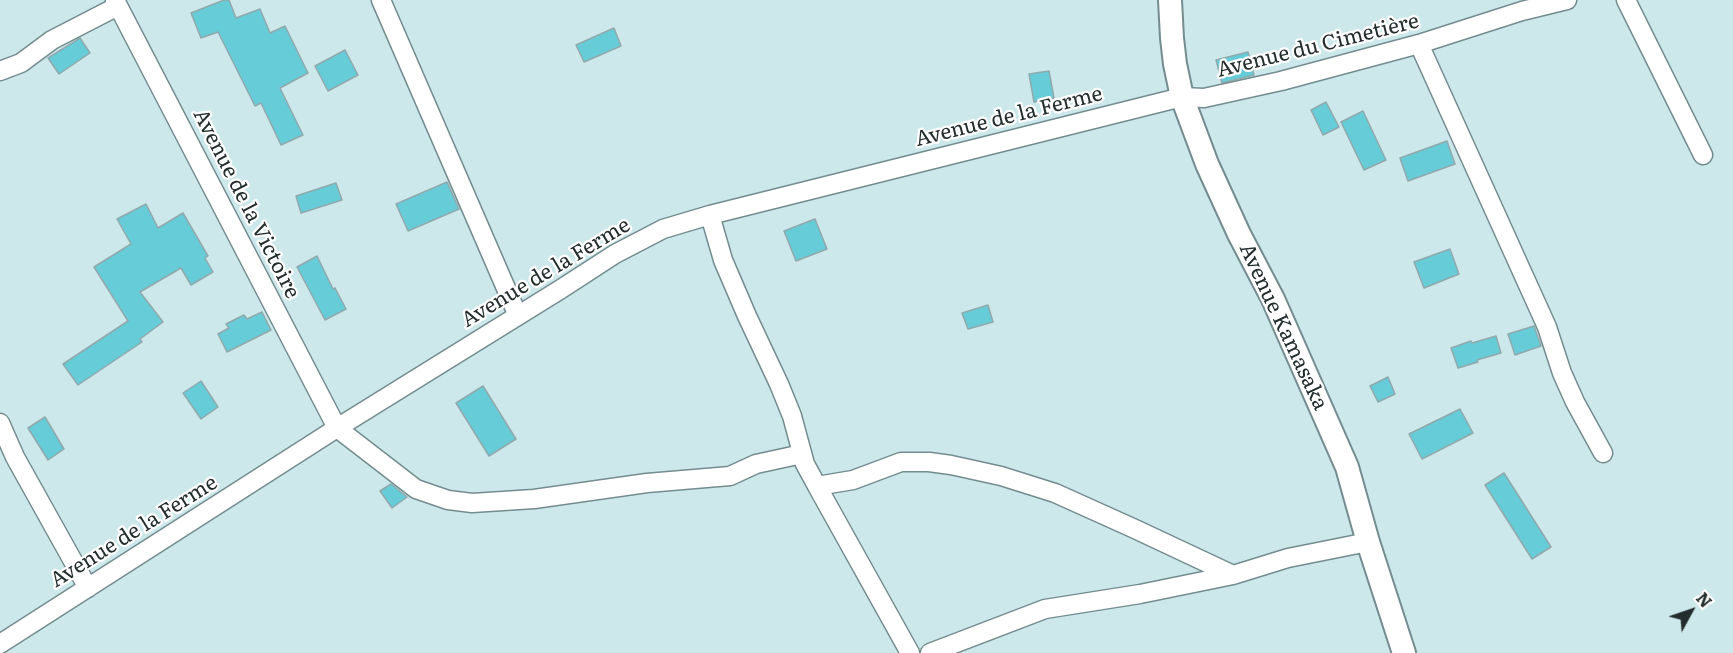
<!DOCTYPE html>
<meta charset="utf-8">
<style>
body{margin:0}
#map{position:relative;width:1733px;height:653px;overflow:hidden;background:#cde8eb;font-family:Literata,serif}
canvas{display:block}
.north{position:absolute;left:1661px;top:581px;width:60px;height:60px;-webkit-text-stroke:4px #fff;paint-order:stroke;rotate:50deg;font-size:16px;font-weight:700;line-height:24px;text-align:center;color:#232d2e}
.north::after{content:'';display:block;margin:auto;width:21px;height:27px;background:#232d2e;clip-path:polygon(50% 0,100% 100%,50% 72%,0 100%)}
</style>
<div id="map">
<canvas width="1733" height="653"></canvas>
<div class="north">N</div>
</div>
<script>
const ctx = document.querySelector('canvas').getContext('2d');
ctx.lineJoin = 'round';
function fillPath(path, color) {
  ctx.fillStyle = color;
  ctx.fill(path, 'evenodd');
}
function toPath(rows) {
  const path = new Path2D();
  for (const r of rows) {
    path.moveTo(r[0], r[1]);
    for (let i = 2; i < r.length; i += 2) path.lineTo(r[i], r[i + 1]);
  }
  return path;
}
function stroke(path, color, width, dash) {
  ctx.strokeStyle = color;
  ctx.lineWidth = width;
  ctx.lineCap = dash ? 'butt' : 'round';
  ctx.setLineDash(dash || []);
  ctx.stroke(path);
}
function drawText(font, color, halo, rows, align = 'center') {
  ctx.font = font + ' Literata,serif';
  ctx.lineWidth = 4.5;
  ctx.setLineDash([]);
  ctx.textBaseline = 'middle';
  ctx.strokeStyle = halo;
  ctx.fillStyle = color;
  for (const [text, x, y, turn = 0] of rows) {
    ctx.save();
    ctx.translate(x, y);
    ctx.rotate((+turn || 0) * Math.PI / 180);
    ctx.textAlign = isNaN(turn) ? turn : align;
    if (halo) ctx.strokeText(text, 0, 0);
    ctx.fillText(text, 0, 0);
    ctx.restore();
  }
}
const building = toPath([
 [224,0,229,0,236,18,260,9,270,33,285,26,308,73,280,88,303,135,281,145,261,103,255,106,218,32,201,38,191,13,224,0],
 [614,28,621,46,584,62,576,45,614,28],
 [80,38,90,53,59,74,48,58,80,38],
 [345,50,358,75,328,91,315,66,345,50],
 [1248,52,1254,75,1222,83,1216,60,1248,52],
 [1049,71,1054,98,1034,102,1029,74,1049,71],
 [1326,102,1339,127,1323,135,1311,110,1326,102],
 [1363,111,1386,160,1364,170,1341,122,1363,111],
 [1447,141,1455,164,1408,181,1400,158,1447,141],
 [447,182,459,209,408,231,396,204,447,182],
 [336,183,342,200,301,213,296,196,336,183],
 [146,204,158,228,183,213,208,256,205,258,213,272,191,285,181,268,140,292,163,322,140,339,142,342,78,385,63,364,128,321,94,267,131,244,117,219,146,204],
 [815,219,827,249,796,261,784,231,815,219],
 [1450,249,1459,274,1424,288,1414,262,1450,249],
 [317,256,333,289,335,288,346,309,325,320,297,267,317,256],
 [988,305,993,322,968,329,962,313,988,305],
 [262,312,271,330,227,352,218,334,229,328,226,324,244,315,247,319,262,312],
 [1534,326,1541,346,1515,355,1508,334,1534,326],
 [1496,336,1501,353,1477,360,1478,362,1458,368,1451,348,1471,341,1472,343,1496,336],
 [1388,377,1395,394,1378,402,1370,386,1388,377],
 [201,381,218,407,201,419,183,393,201,381],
 [483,386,516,439,489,456,456,403,483,386],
 [1460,409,1473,433,1422,459,1409,434,1460,409],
 [45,417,64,449,48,460,28,428,45,417],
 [1504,473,1551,547,1532,559,1485,485,1504,473],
 [391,484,407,497,392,508,380,491,391,484]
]);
fillPath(building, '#66ccd8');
stroke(building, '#90a9ac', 1.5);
const minor = toPath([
 [115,0,337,428,416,489,448,500,472,503,534,499,647,483,730,476,756,464,802,454],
 [381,0,518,316],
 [1626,0,1703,155],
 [1419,44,1547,327,1562,373,1575,402,1603,453],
 [0,71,21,63,52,40,118,6],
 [710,215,723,260,747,316,779,384,792,416,805,464,817,486,853,480,901,462,929,462,951,465,1001,476,1055,493,1135,529,1233,575,1288,558,1368,542],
 [0,423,15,457,88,588],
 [817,486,910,653],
 [0,644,337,428,561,289,615,254,663,229,710,215,1182,97,1204,98,1281,81,1419,44,1522,11,1567,0],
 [930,653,1045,609,1140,594,1233,575]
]);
const tertiary = toPath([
 [1170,0,1172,38,1175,64,1182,97,1207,164,1239,234,1273,299,1347,467,1368,542,1404,653]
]);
stroke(minor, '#748c8f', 21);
stroke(tertiary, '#748c8f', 26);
stroke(minor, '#fff', 18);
stroke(tertiary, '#fff', 22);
drawText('21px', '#232d2e', '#fff', [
 ["Avenue du Cimetière",1318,46,-14],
 ["Avenue de la Ferme",1009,117,-14],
 ["Avenue de la Victoire",246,204,63],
 ["Avenue de la Ferme",546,273,-31],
 ["Avenue Kamasaka",1283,327,65],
 ["Avenue de la Ferme",134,532,-32]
]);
</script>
